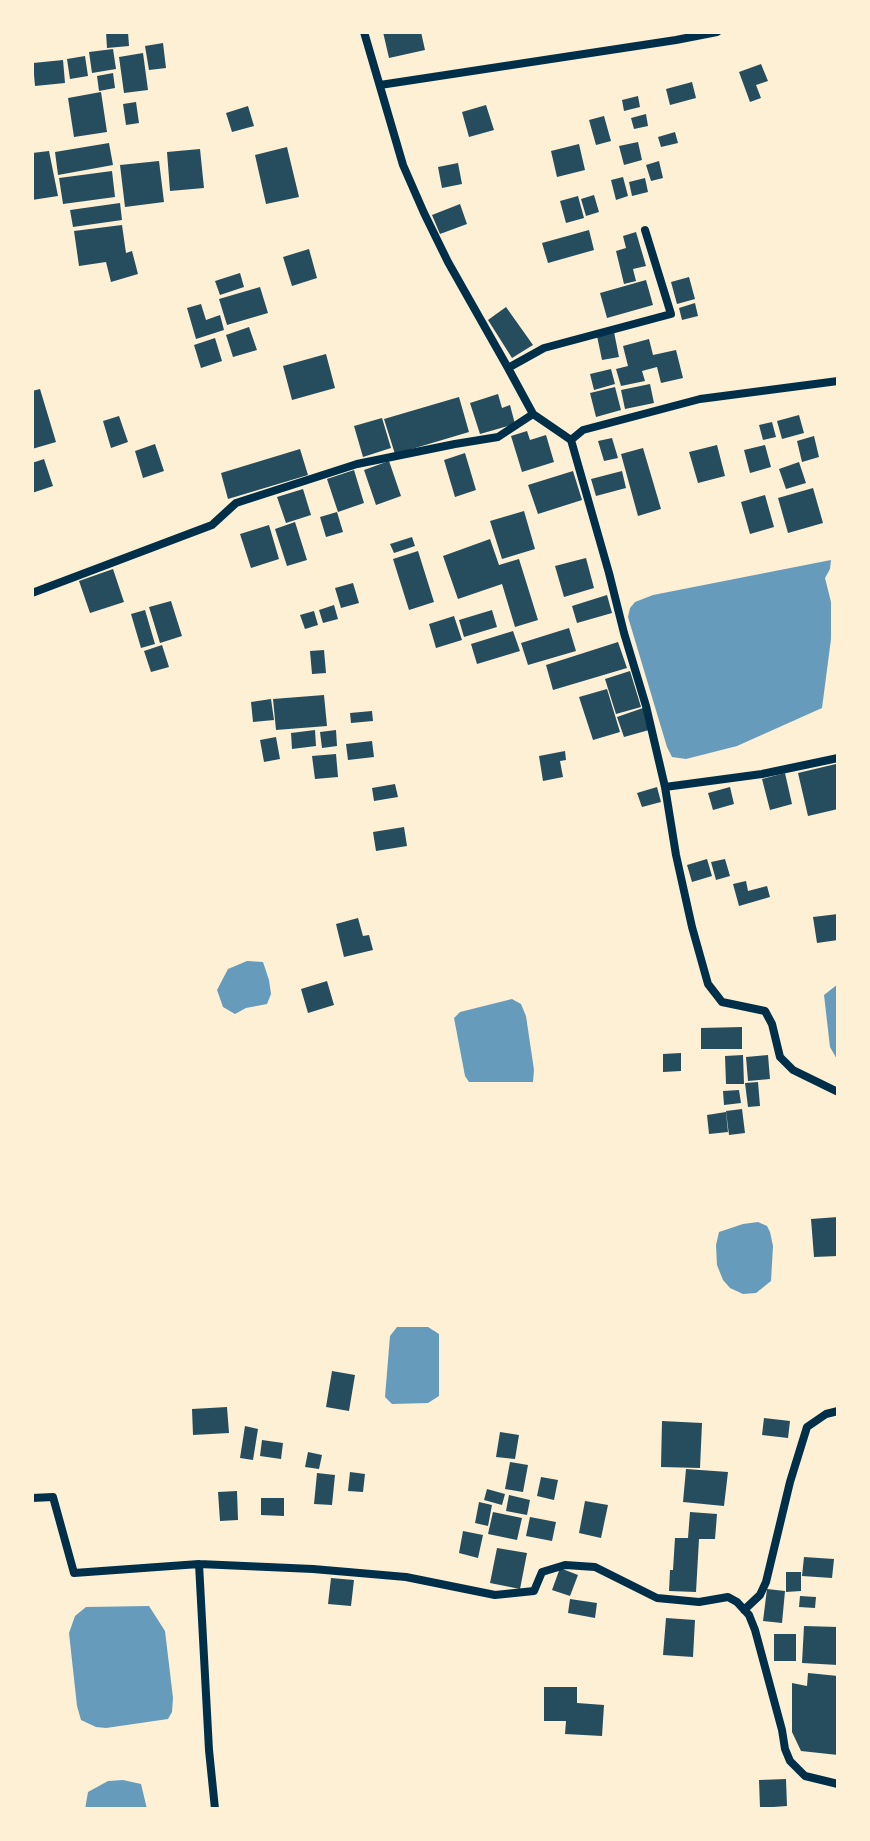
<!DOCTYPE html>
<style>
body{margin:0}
#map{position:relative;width:870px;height:1841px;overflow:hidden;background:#fdf0d5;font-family:"Noto Sans",sans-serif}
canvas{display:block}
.frame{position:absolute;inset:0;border:34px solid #fdf0d5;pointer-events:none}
</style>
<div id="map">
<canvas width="870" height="1841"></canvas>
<div class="frame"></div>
</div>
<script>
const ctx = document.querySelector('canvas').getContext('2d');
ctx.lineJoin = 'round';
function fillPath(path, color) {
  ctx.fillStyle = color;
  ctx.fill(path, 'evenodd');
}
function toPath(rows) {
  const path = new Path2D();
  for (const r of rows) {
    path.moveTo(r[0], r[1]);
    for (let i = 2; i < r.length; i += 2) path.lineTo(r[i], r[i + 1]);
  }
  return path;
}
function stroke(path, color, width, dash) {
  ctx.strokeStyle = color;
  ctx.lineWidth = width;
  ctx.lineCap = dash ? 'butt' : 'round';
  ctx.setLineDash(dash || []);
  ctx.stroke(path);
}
fillPath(toPath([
 [831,560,830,569,825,578,831,602,831,639,822,708,737,746,686,759,672,757,667,747,628,617,630,608,635,602,653,595],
 [247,961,263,962,269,980,271,994,267,1004,246,1008,235,1014,223,1007,217,990,228,969],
 [838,984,838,1061,830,1047,824,995],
 [512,999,521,1004,526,1016,534,1070,533,1082,469,1082,465,1076,454,1018,460,1012],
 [758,1222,767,1226,770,1232,773,1246,771,1281,756,1293,743,1294,730,1288,723,1280,717,1265,716,1245,719,1232,743,1224],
 [397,1327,428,1327,439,1334,439,1396,428,1403,392,1404,385,1397,390,1336],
 [149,1606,165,1631,173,1698,172,1712,168,1719,106,1728,96,1727,81,1720,77,1706,69,1633,75,1616,86,1607],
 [123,1780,141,1784,147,1809,85,1809,88,1792,108,1781]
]), '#669bbc');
fillPath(toPath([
 [106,32,128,32,129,46,107,48],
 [383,32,421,32,425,50,389,58],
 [163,43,166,68,149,70,145,46],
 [113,49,116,69,92,73,89,52],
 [143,53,148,90,124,93,119,57],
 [85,56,88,76,70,79,67,59],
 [63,60,65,83,35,86,33,63],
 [761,64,768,81,756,85,761,98,750,102,739,72],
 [113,73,115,88,99,91,97,76],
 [692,82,696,98,670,105,666,89],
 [101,92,107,132,74,137,68,98],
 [638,96,640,107,624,111,622,100],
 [136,102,139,123,126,125,123,104],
 [486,105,494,130,469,137,462,112],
 [248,106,254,126,232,132,226,113],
 [646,114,648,126,634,129,631,118],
 [604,116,611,141,596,145,589,120],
 [675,132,678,143,661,147,658,137],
 [638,142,642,160,624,165,619,146],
 [109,143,113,165,58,175,55,152],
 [579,144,585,170,557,177,551,151],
 [287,147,299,197,266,204,255,155],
 [200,149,204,188,170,191,167,152],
 [49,151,58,196,32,200,32,153],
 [159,161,164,202,125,207,120,165],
 [659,161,663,178,651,181,646,165],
 [458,163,462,184,442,188,438,167],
 [112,171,115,197,63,204,59,178],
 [623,177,628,196,616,200,611,180],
 [645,178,648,192,632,196,629,182],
 [594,195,599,212,586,216,581,199],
 [578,196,584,218,566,223,560,201],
 [120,203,122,220,73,227,70,210],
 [460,204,467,224,440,234,432,215],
 [122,225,126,253,132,251,138,274,111,282,106,262,79,266,74,231],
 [589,230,594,250,548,263,542,243],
 [636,232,646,266,633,269,636,281,624,284,616,251,626,248,623,236],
 [309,249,317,278,292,286,283,257],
 [240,273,244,287,220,295,215,281],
 [689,277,695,299,677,304,671,282],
 [646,280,653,305,607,318,600,293],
 [260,287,268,313,227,325,219,299],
 [695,303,698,316,682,320,679,308],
 [201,304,206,320,220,315,224,330,196,339,187,308],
 [506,307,533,345,512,358,488,320],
 [249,327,257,350,233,357,226,335],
 [614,332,619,357,602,360,597,336],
 [215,338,222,361,201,368,194,345],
 [649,339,653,355,676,350,683,378,661,383,657,367,642,371,645,381,621,386,616,369,628,366,623,346],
 [326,354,335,388,292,400,283,366],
 [611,369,615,384,594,390,590,374],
 [650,384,654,403,625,409,621,390],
 [615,387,621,410,596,417,590,393],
 [40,389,56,442,32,449,32,391],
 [498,394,502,408,510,405,515,424,480,434,470,403],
 [459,397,469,432,395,454,384,419],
 [799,415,804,433,782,439,777,421],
 [119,416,128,442,111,448,103,421],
 [382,418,391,448,363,457,354,426],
 [772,422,776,437,763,440,759,425],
 [527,431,530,440,546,435,554,462,522,472,511,436],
 [814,436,819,457,802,462,797,441],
 [612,438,618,458,604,461,598,441],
 [155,444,164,471,143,478,135,451],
 [717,445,725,476,698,483,689,452],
 [765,445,771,467,750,473,744,450],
 [643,448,661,509,638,516,621,454],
 [300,449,308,475,228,499,221,473],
 [465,453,476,490,455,497,444,460],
 [44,459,53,486,32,493,32,463],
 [389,461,401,496,376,505,364,470],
 [799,462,806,483,786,489,779,469],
 [354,470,364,503,338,512,327,479],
 [573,471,582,500,538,514,528,485],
 [622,471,626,488,596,496,591,479],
 [813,488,823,523,788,533,778,498],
 [303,489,311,515,286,523,277,497],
 [765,495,774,527,750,534,741,502],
 [524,511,535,549,502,559,490,521],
 [337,512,343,532,326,537,320,517],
 [295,522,307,560,287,566,275,529],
 [269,525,279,559,251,568,240,534],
 [412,537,415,546,394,553,390,544],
 [490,539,499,565,519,559,538,620,515,627,502,584,458,599,443,556],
 [418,551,434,602,409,610,393,559],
 [586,558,594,588,564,597,555,566],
 [113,569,124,602,90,613,79,581],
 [353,583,359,603,341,608,335,588],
 [607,595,612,613,577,623,572,606],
 [171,601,182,636,160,643,149,607],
 [334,605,338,619,323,623,319,610],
 [145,610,155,644,141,648,131,614],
 [492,610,497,627,464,637,459,620],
 [314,611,318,625,305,629,300,615],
 [454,616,462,640,436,648,429,624],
 [569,628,576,651,528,665,521,643],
 [513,631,520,651,477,664,471,644],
 [618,642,627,668,553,690,546,665],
 [162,645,169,667,151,672,144,651],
 [324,650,326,673,312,674,310,651],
 [630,671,641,707,616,714,605,679],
 [607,689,620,732,593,740,579,697],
 [324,695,327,726,276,730,273,699],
 [271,699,274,720,253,722,251,702],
 [643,708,649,730,624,737,617,717],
 [372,711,373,721,351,723,350,713],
 [315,730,316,746,292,749,291,733],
 [336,730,337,746,322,748,320,732],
 [276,737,280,759,264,762,260,740],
 [372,741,374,757,348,760,346,744],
 [565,751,566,760,560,761,563,777,543,781,539,756],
 [336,754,338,777,315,779,312,756],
 [836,764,838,773,838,809,808,816,798,773],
 [785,773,792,804,770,810,762,779],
 [395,784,398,797,374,801,372,788],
 [657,787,661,802,642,807,637,793],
 [730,787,734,804,713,810,708,793],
 [404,827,407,846,376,851,373,832],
 [707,859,712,876,692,882,687,865],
 [725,859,730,876,716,880,711,862],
 [746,881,748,891,767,886,770,897,739,906,733,884],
 [838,914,838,940,817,943,813,917],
 [358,918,363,936,369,935,373,950,344,957,336,924],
 [327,981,334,1005,308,1013,301,989],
 [742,1027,742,1049,701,1049,701,1028],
 [681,1053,681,1071,663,1072,663,1054],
 [743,1055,744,1084,726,1084,725,1056],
 [768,1055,770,1079,748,1081,746,1057],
 [758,1082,760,1106,748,1107,745,1083],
 [739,1090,741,1103,724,1105,723,1091],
 [742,1109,745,1133,729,1135,726,1111],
 [726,1112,728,1132,709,1134,707,1115],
 [838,1217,838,1256,814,1257,811,1219],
 [332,1371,355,1375,349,1411,326,1407],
 [227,1407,229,1433,193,1435,192,1409],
 [764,1418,790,1421,788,1438,762,1435],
 [662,1421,702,1423,700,1468,661,1467],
 [245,1426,258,1429,253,1460,240,1458],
 [500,1432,519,1435,515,1459,496,1457],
 [262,1440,283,1443,281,1459,260,1456],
 [308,1452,322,1455,319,1469,305,1467],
 [510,1462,528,1465,523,1492,505,1489],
 [686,1469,728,1472,724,1506,683,1502],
 [350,1472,365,1474,363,1492,348,1491],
 [317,1473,335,1475,332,1505,314,1504],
 [541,1477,558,1480,554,1500,537,1496],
 [487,1489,505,1494,502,1505,484,1500],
 [237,1491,238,1520,220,1521,218,1492],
 [509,1495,530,1500,527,1515,506,1511],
 [261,1498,284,1498,284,1516,261,1515],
 [585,1501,608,1505,601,1538,579,1533],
 [479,1502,492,1505,488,1526,475,1523],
 [493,1512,522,1518,517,1540,488,1534],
 [690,1512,717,1514,715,1539,699,1539,696,1592,669,1591,670,1570,673,1570,675,1538,688,1538],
 [530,1517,556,1522,552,1541,526,1536],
 [463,1531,483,1535,478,1558,459,1553],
 [497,1548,527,1553,520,1589,490,1583],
 [804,1557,834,1559,832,1578,802,1576],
 [560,1568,578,1575,570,1596,552,1590],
 [786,1572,801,1572,801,1591,786,1592],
 [331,1578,354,1580,351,1606,328,1604],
 [767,1589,785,1591,782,1623,763,1621],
 [800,1596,816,1597,815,1608,799,1607],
 [570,1599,597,1603,595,1618,568,1613],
 [666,1618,695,1620,693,1657,663,1655],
 [804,1626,838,1627,838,1665,802,1663],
 [774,1634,796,1634,796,1661,774,1661],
 [808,1673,838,1676,838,1755,801,1751,792,1732,792,1683,807,1686],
 [544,1687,577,1687,577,1703,604,1705,602,1736,565,1734,566,1721,544,1721],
 [786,1779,787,1806,760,1808,759,1780]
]), '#264d5e');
stroke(toPath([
 [380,85,676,40,717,32],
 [508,368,544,348,671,314,645,230],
 [533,414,571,440,609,573,624,633,646,706,665,787,676,855,692,927,708,984,722,1002,765,1011,772,1024,780,1057,793,1070,838,1092],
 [571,440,583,430,700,399,838,381],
 [32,593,212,525,236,503,357,464,455,444,498,437,533,414,508,368,448,262,424,213,403,165,364,32],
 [665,787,762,774,838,758],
 [32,1498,53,1497,74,1573,199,1564,209,1750,215,1809],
 [199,1564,313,1569,406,1577,495,1595,534,1591,542,1572,565,1565,595,1567,657,1598,699,1602,728,1597,737,1602,749,1615,755,1630,782,1730,785,1749,790,1761,805,1776,838,1784],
 [744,1610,760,1595,766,1582,790,1482,807,1427,826,1414,838,1411]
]), '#003049', 8);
</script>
